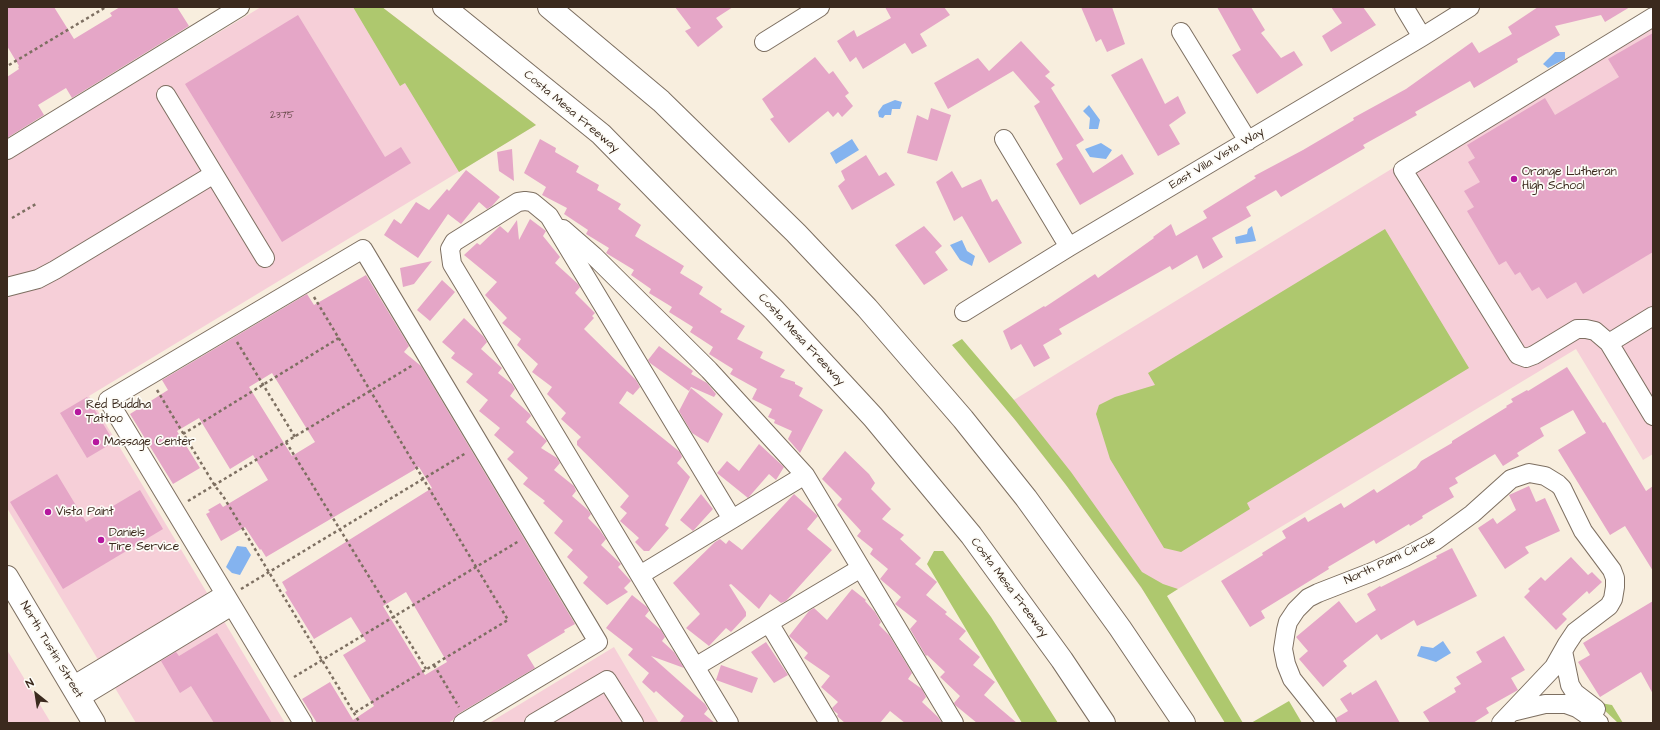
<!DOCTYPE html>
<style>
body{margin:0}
#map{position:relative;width:1660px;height:730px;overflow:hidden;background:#f8eede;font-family:"Architects Daughter",sans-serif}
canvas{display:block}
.frame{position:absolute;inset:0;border:8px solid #3b2a1e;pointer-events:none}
.north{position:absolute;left:16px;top:674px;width:40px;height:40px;-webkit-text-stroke:3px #fdfcf7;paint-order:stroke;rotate:330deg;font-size:11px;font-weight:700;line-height:16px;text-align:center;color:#3b2a1e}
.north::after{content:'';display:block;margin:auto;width:14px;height:18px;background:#3b2a1e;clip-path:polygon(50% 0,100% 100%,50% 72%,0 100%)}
</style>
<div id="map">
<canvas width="1660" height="730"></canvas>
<div class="frame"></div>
<div class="north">N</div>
</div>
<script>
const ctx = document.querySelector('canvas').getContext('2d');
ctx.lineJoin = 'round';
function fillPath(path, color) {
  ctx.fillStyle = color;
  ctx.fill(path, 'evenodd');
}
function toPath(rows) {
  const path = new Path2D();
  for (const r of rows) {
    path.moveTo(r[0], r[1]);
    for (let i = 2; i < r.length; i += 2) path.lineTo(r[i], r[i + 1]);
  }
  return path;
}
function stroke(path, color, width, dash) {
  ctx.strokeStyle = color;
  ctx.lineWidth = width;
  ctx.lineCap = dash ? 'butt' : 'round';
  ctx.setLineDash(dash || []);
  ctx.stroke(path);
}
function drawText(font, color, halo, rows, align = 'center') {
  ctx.font = font + ' "Architects Daughter",sans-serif';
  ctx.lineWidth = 3.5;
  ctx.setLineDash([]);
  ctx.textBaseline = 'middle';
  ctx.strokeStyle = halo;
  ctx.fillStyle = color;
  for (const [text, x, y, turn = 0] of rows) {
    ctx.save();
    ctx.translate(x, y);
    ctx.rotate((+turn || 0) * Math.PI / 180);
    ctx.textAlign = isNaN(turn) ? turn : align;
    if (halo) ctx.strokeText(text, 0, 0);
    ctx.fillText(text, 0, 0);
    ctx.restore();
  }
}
fillPath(toPath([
 [261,7,382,7,536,125,89,396,285,723,136,723,7,508,7,160],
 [1653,9,1653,454,1643,460,1576,349,1153,604,1066,485,1004,406],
 [614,647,659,723,489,723],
 [7,650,51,723,7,723]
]), '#f6cfd8');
fillPath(toPath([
 [353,7,382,7,536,125,459,172,405,83,400,86],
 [1385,229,1469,368,1247,503,1250,509,1181,552,1164,548,1110,459,1096,414,1099,405,1115,397,1155,385,1148,373],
 [962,339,1014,400,1071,472,1142,572,1163,584,1178,589,1167,596,1243,723,1225,723,1141,587,1066,485,1016,421,952,345],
 [934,551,943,551,991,617,1058,723,1022,723,927,564],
 [1289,701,1302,723,1251,723],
 [1600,703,1612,705,1623,723,1618,723,1600,706]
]), '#aec86e');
fillPath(toPath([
 [1555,52,1565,52,1565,59,1548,68,1543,64],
 [895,100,902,102,900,109,892,109,891,115,885,115,883,118,879,117,878,112,883,105],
 [1089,105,1100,120,1098,129,1089,129,1090,118,1083,111],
 [852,139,859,150,836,164,830,153],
 [1101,143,1112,150,1106,159,1090,157,1085,149],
 [1252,226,1256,241,1236,244,1235,237,1247,234,1248,229],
 [962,240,967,251,975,256,972,266,960,260,950,245],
 [237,546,246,547,251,555,240,575,232,573,226,567],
 [1443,641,1451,653,1436,662,1417,656,1421,646,1433,648]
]), '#84b3ef');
fillPath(toPath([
 [7,7,54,7,74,39,112,16,110,13,120,7,177,7,189,26,72,98,66,88,38,105,44,115,7,138,7,77,19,69,18,67,19,66,7,46],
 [675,7,733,7,716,18,723,27,698,47,685,31,691,28],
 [885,7,944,7,950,15,920,34,927,46,912,54,905,43,863,69,856,57,850,62,837,41,854,30,857,37,891,18],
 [1081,7,1112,7,1125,44,1107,52,1101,39,1096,42],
 [1217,7,1251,7,1265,30,1261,33,1281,58,1294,51,1303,65,1257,94,1232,55,1241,50],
 [1331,7,1363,7,1376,25,1331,52,1322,36,1342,23],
 [1538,7,1630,7,1605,22,1601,15,1555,26,1560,35,1517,59,1518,62,1474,88,1470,81,1415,112,1417,115,1363,145,1365,148,1281,197,1276,190,1246,207,1251,216,1212,238,1223,257,1203,269,1197,255,1172,270,1170,266,1059,329,1062,334,1043,345,1050,358,1034,367,1021,344,1011,350,1003,331,1044,306,1045,307,1095,274,1098,278,1154,238,1153,237,1171,224,1176,236,1207,218,1203,211,1256,178,1254,176,1303,150,1354,120,1353,118,1406,89,1472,42,1479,53,1512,34,1508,27],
 [298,15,385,157,401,147,411,163,282,242,185,84],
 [1653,33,1653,252,1583,294,1576,282,1547,299,1539,287,1532,291,1520,272,1515,275,1506,261,1499,265,1467,211,1474,207,1464,191,1480,182,1468,162,1475,158,1467,145,1545,98,1555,115,1619,77,1608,59],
 [1021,41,1050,72,1045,76,1055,85,1051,88,1084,140,1076,145,1093,173,1122,154,1134,174,1080,205,1056,164,1063,159,1034,106,1040,102,1013,71,948,109,934,83,978,58,989,71],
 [815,57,829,74,833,71,849,93,845,96,853,106,842,117,838,112,833,117,828,111,789,143,770,119,774,117,762,99],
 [1142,58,1165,104,1178,96,1186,113,1169,125,1180,144,1158,156,1111,75],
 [931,108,951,115,937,161,907,153,917,115,928,120],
 [540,139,556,148,555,152,579,166,576,172,599,185,597,190,621,204,618,209,641,225,635,236,684,266,680,273,703,287,699,294,722,309,720,312,745,326,737,339,763,352,760,358,785,370,780,377,795,382,795,384,803,388,799,396,823,410,800,453,788,439,792,431,774,423,775,420,768,417,772,409,752,399,757,389,730,374,733,369,709,354,713,347,690,332,693,327,669,312,672,307,649,293,651,289,631,275,634,270,606,253,609,248,586,234,588,230,564,214,567,208,542,195,546,187,524,173],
 [512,149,514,181,499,171,497,152],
 [866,155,879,176,886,172,895,185,852,210,838,186,845,180,841,171],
 [466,170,500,197,492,206,487,209,479,202,461,224,448,214,418,258,384,235,394,219,401,224,416,202,429,210,447,189,449,191],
 [952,171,962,188,981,179,992,202,997,199,1022,243,989,263,962,216,954,221,936,182],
 [530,219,546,231,543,236,560,257,555,263,578,284,580,287,575,293,595,313,592,316,594,318,584,329,636,380,640,387,633,395,627,391,619,403,680,452,682,457,677,463,690,477,665,525,669,528,649,551,644,551,635,542,639,538,620,521,627,513,620,507,629,496,577,445,577,441,581,437,561,419,566,413,547,394,552,387,532,372,538,364,517,345,521,339,502,323,507,318,485,295,497,282,464,255,477,243,480,245,500,226,508,233,517,220,519,240],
 [924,226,942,246,935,252,948,270,924,285,895,245],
 [432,261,414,284,403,287,400,268],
 [366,275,409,346,404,352,421,366,575,624,564,630,565,632,527,655,535,668,458,714,453,720,448,723,317,723,302,699,330,682,353,720,374,706,343,655,366,641,351,617,314,639,285,592,287,591,282,582,432,488,419,467,266,557,261,549,260,550,245,527,221,541,206,514,210,512,208,510,220,503,223,507,268,480,253,455,230,469,199,418,177,431,200,468,173,484,130,414,168,390,162,380,307,294,314,305],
 [272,373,315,442,292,456,249,387],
 [406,592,447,662,425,675,383,606],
 [442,280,455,292,430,321,417,310],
 [464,318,483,336,487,342,481,349,502,368,498,373,512,384,515,389,510,396,530,414,531,416,526,422,547,441,541,448,557,458,560,463,554,470,574,486,576,491,572,496,588,510,591,514,588,518,599,529,606,539,601,545,619,562,621,564,618,567,631,581,624,588,628,592,607,605,583,583,588,577,567,557,573,550,554,533,563,521,543,503,545,501,523,484,528,478,507,459,514,452,494,435,500,428,479,411,488,400,466,382,473,374,451,358,455,353,442,342],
 [659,346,693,371,691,374,707,383,716,394,714,397,691,387,689,391,650,363,648,360],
 [1567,367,1603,423,1605,422,1646,491,1653,486,1653,571,1625,526,1610,535,1558,450,1586,433,1573,410,1540,428,1544,436,1517,453,1519,456,1503,466,1495,454,1455,478,1458,483,1449,488,1454,497,1422,516,1423,518,1410,526,1409,524,1376,544,1374,540,1328,567,1329,569,1261,611,1265,618,1250,627,1221,581,1263,555,1262,553,1286,538,1282,531,1305,517,1308,522,1341,503,1344,508,1374,489,1377,493,1416,468,1421,461,1452,443,1452,441,1507,407,1506,406,1513,402,1511,399,1527,390,1528,391],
 [691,388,723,414,708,443,692,433,679,411],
 [87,397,114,442,87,458,60,413],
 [759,444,784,467,776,480,769,474,748,498,717,473,727,461,739,471],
 [845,451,869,474,875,483,871,489,891,509,882,519,904,535,900,539,921,558,915,564,937,582,926,595,947,612,945,614,966,631,959,639,980,657,973,665,995,682,984,695,1017,723,977,723,955,705,954,703,960,696,940,677,945,672,927,655,926,656,910,629,917,621,895,604,901,597,880,579,888,569,870,554,873,549,857,536,861,531,837,505,842,499,822,479],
 [57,474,86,522,140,490,163,529,63,589,10,502],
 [1529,486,1536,502,1545,498,1560,531,1525,547,1529,553,1505,569,1478,528,1493,518,1497,524,1516,510,1509,495],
 [701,494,713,509,693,531,680,520],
 [794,494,818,516,807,529,832,550,786,601,781,603,770,594,759,609,731,584,729,585,746,612,746,616,731,632,726,628,709,646,686,628,700,614,673,583,715,542,720,539,726,544,729,540,742,550],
 [1452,548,1477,596,1417,626,1414,620,1381,640,1377,634,1343,661,1347,666,1323,687,1299,659,1308,651,1296,637,1339,601,1356,623,1376,610,1367,594,1380,586,1381,587,1437,558,1436,556],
 [1571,557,1588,575,1592,572,1602,582,1589,594,1587,591,1562,614,1567,619,1556,630,1524,597,1530,591,1528,589,1541,577,1545,581],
 [852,589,866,600,865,601,875,612,881,622,879,625,889,635,912,673,908,679,922,689,926,697,922,702,938,717,942,723,905,723,890,711,880,723,845,723,837,716,838,714,834,711,832,708,838,702,821,687,830,676,804,658,808,653,789,636,809,611,814,608,827,620],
 [632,595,647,607,649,611,645,616,661,630,665,637,662,641,674,652,684,668,651,656,705,704,708,709,704,714,715,723,679,723,684,716,656,691,654,693,642,682,649,673,628,655,633,649,606,628],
 [1653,601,1653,694,1641,672,1600,697,1578,662,1590,655,1583,643],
 [217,633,272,723,214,723,191,686,180,693,161,661,176,652,179,656],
 [1504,636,1525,670,1511,678,1518,690,1486,708,1489,713,1473,723,1430,723,1423,712,1456,692,1454,688,1461,684,1456,677,1482,662,1476,652],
 [766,642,788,675,774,683,751,652],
 [721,665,758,678,752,693,716,680],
 [1376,680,1400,723,1337,723,1336,718,1348,711,1340,699,1351,692,1352,695]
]), '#e5a6c7');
const minor = toPath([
 [1404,7,1422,37],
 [1653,17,1403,170,1518,355,1526,358,1534,355,1577,329,1586,329,1595,331,1609,343,1653,416],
 [1181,32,1248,141],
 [764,42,820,7],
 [166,95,265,258],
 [1004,139,1069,247],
 [7,150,240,7],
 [563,229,594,256,709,370,805,475,954,723],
 [7,287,38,279,55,270,214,174],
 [964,312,1069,247,1422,37,1470,7],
 [1609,343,1653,316],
 [640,575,805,475],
 [769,623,829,723],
 [1563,651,1570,685,1575,693,1596,709],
 [695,667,861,568],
 [72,686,225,594],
 [80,698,232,606],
 [1512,712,1545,704,1566,704,1577,708,1599,723],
 [303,723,108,400,363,249,598,642,463,723],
 [534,723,607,680,634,723],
 [729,723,452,264,450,249,454,242,518,202,525,201,532,202,549,216,732,519],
 [1327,723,1292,679,1286,664,1283,649,1286,630,1288,622,1296,610,1308,598,1318,593,1372,572,1405,557,1435,541,1472,514,1511,479,1529,473,1545,476,1558,484,1562,488,1583,531,1612,570,1615,578,1615,587,1613,599,1609,606,1575,632,1567,644,1554,667,1501,723]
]);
const major = toPath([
 [7,577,94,723]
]);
const highway = toPath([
 [444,7,601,134,774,310,873,417,971,535,1062,660,1104,723],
 [549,7,661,101,796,233,867,308,963,419,1026,498,1120,628,1184,723]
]);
stroke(minor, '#7d6f61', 20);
stroke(major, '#7d6f61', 24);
stroke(highway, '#7d6f61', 24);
stroke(toPath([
 [9,65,106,7],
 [12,218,36,204],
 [314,297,508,620,354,713],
 [237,342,295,437],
 [157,390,215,486,223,496,360,723],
 [183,434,339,338],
 [286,442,426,669],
 [188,501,413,365],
 [241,589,466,453],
 [434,665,459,707],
 [294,677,519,541]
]), '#7d6f61', 2.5, [3, 3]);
stroke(minor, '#fff', 18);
stroke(major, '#fff', 22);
stroke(highway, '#fff', 22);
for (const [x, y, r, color] of [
 [1514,179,4,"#b5179e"],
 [78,412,4,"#b5179e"],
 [96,442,4,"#b5179e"],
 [48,512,4,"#b5179e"],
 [101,540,4,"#b5179e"]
]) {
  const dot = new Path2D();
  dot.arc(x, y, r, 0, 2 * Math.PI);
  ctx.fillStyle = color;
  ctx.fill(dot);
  stroke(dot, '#fdfcf7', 1.5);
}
drawText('10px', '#664948', null, [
 ["2375",282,116]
]);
drawText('12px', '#3b2a1e', '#fdfcf7', [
 ["Costa Mesa Freeway",571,112,40],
 ["East Villa Vista Way",1217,159,-31],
 ["Costa Mesa Freeway",801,340,47],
 ["North Pami Circle",1390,561,-25],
 ["Costa Mesa Freeway",1009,588,53],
 ["North Tustin Street",51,650,59]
]);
drawText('12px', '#3b2a1e', '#fdfcf7', [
 ["Orange Lutheran",1522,172],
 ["High School",1522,186],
 ["Red Buddha",86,405],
 ["Tattoo",86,419],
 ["Massage Center",104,442],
 ["Vista Paint",56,512],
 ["Daniels",109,533],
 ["Tire Service",109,547]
], 'left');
</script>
